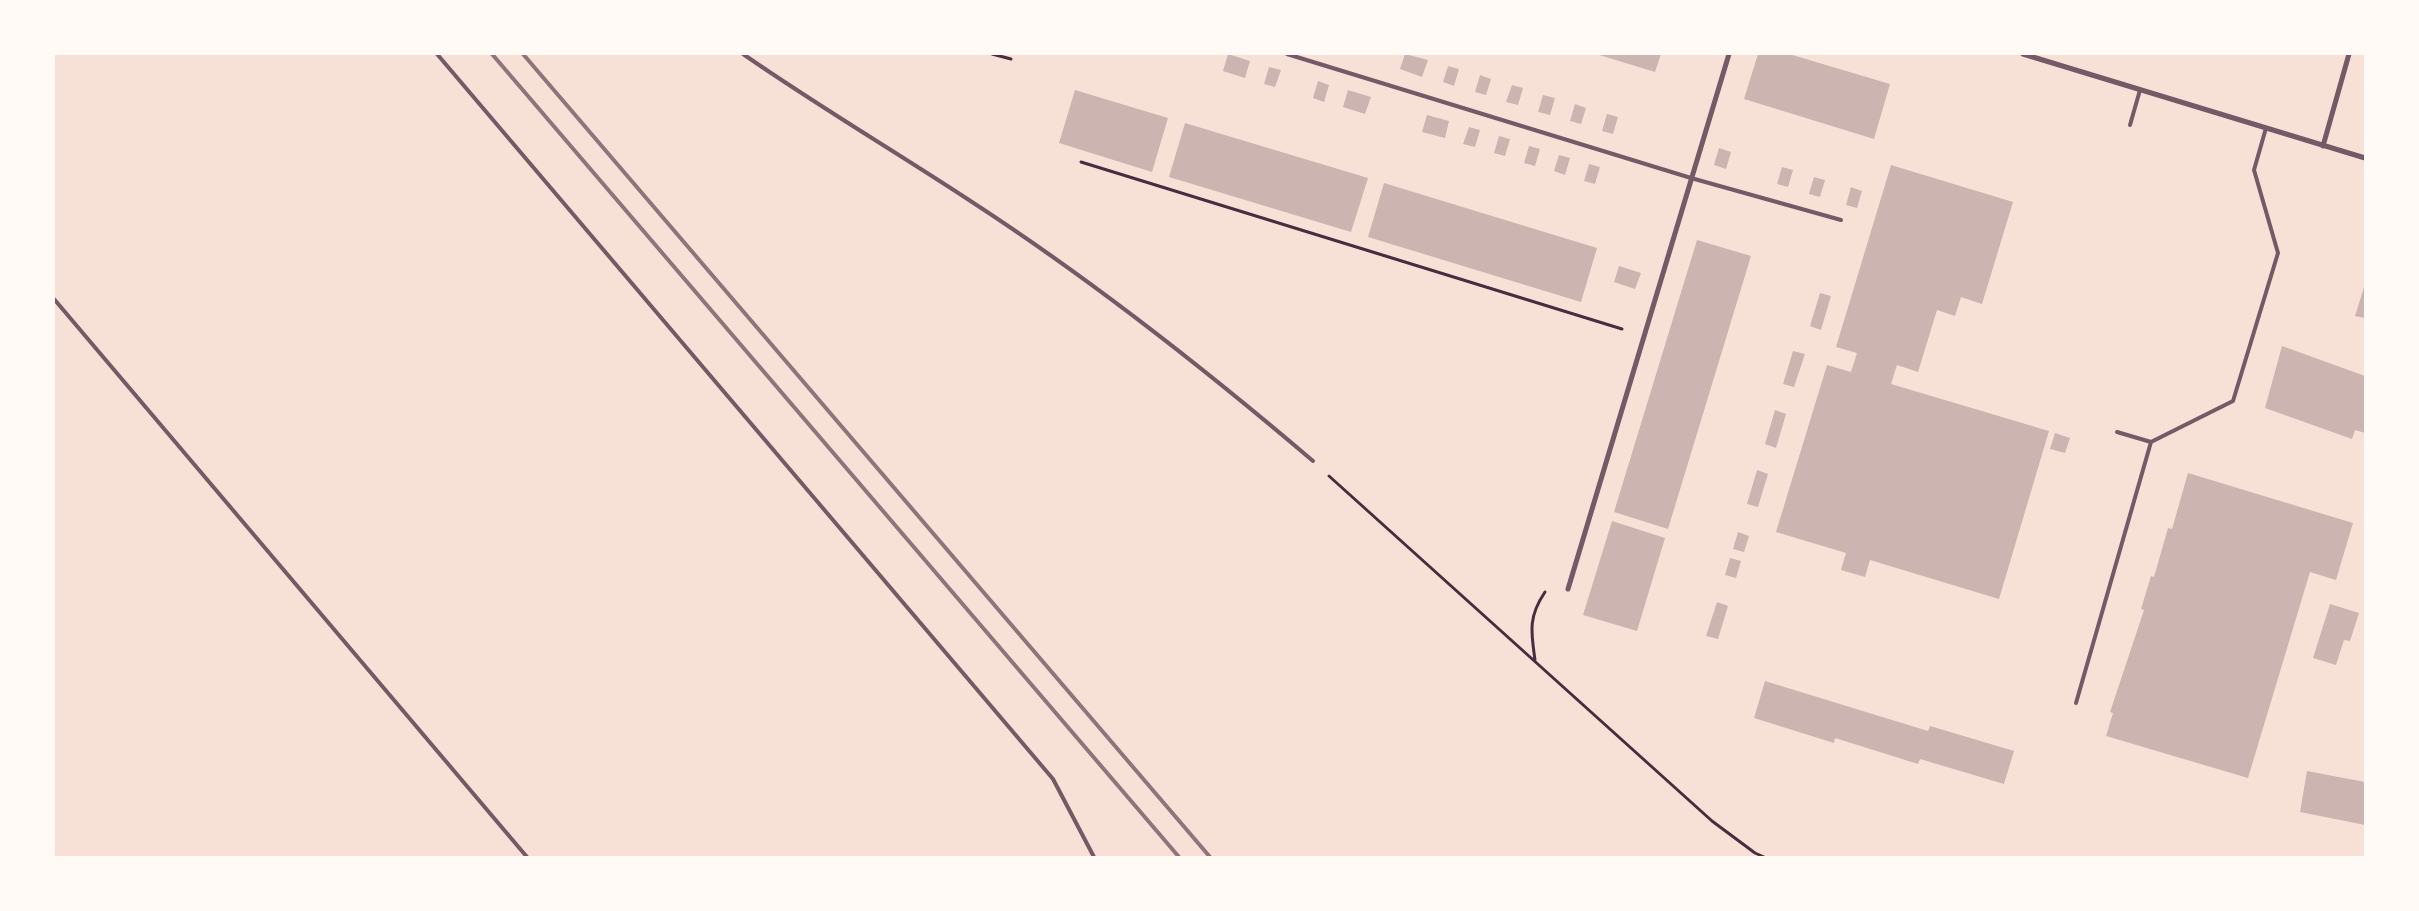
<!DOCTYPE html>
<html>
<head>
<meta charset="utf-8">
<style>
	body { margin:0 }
	#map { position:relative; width:2419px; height:911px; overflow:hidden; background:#f7e1d7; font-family:Arial,sans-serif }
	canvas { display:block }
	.frame { position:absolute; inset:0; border:55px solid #fffaf5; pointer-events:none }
</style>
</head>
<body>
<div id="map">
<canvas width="2419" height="911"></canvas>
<div class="frame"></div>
</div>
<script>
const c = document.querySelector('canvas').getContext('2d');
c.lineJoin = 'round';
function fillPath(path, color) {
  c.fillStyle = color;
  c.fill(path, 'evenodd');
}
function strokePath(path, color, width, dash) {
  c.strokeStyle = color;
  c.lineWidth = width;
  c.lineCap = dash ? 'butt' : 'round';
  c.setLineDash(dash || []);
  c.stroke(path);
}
fillPath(new Path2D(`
	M1228,54L1250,61L1245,78L1223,71Z
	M1405,54L1428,60L1422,77L1400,69Z
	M1596,54H1661L1655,72Z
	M1758,54H1789L1890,84L1874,139L1744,99Z
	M1448,66L1459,69L1454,86L1443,82Z
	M1269,67L1281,70L1275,87L1264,84Z
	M1480,75L1491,79L1486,95L1475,92Z
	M1318,81L1329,85L1324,102L1313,98Z
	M1512,85L1523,88L1518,105L1506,102Z
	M1075,90L1168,118L1152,172L1059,143Z
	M1348,90L1371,97L1365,114L1343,107Z
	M1543,95L1555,98L1550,115L1538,112Z
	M1575,104L1586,108L1581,124L1570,121Z
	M1607,114L1618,117L1613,134L1602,131Z
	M1427,115L1449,121L1445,138L1422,132Z
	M1185,123L1368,178L1351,232L1169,177Z
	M1469,127L1480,130L1475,147L1463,144Z
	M1499,136L1510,139L1505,156L1494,153Z
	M1529,146L1540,149L1535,166L1524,163Z
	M1719,148L1731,152L1726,169L1714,165Z
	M1559,155L1570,158L1565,175L1554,171Z
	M1589,164L1600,167L1595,184L1584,181Z
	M1891,165L2013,202L1982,304L1961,297L1955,316L1937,310L1918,372L1897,365L1891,384L2049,431L1999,599L1870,560L1865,577L1841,570L1846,553L1776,532L1827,365L1851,372L1857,353L1836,347Z
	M1782,167L1793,170L1788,187L1777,184Z
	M1814,177L1825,180L1820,197L1809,194Z
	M1384,183L1597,248L1581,302L1368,237Z
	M1851,187L1862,191L1857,208L1846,205Z
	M1697,240L1751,256L1668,529L1614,512Z
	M1619,266L1641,273L1635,289L1614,282Z
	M2365,284V318L2355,316Z
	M1820,293L1831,296L1821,330L1810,326Z
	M2282,346L2365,376V433L2355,430L2352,439L2265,408Z
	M1793,351L1805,354L1794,387L1783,384Z
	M1775,410L1786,414L1776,448L1765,444Z
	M2055,433L2070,438L2065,453L2050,449Z
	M1757,470L1768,474L1758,507L1747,504Z
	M2188,473L2353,523L2336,580L2310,572L2248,778L2106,736L2113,713L2110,712L2144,610L2141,609L2151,576L2154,577L2168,528L2172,529Z
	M1612,521L1665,538L1637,631L1583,615Z
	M1738,532L1749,536L1744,552L1733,549Z
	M1730,558L1741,561L1736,578L1725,575Z
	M1717,602L1728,606L1718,639L1706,636Z
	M2330,604L2359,613L2350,641L2344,640L2336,665L2313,658Z
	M1765,681L1928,731L1930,726L2014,751L2004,784L1920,759L1918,764L1835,738L1834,743L1754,718Z
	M2307,771L2365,782V825L2300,812Z`), '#ccb4b1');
strokePath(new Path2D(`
	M992,54L1011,59
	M1081,162L1622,329
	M1329,476L1712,821L1755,853L1764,857
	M1535,660C1531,632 1528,617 1545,592`), '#4a2c40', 3);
strokePath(new Path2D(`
	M437,54L1053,779L1094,857
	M743,54C818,106 896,152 972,202C1092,280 1205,369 1313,461
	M1287,54L1691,178L1841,220
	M2130,125L2140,90
	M54,299L527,857
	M2117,432L2151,442
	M2076,703L2151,442L2233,401L2278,253L2254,170L2266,128`), '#755966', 4);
strokePath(new Path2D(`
	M2023,54L2365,158
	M2323,146L2349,54
	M1568,589L1729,54`), '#755966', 5);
strokePath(new Path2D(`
	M492,54L1179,857
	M523,54L1210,857`), '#8f747c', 4);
</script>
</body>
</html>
